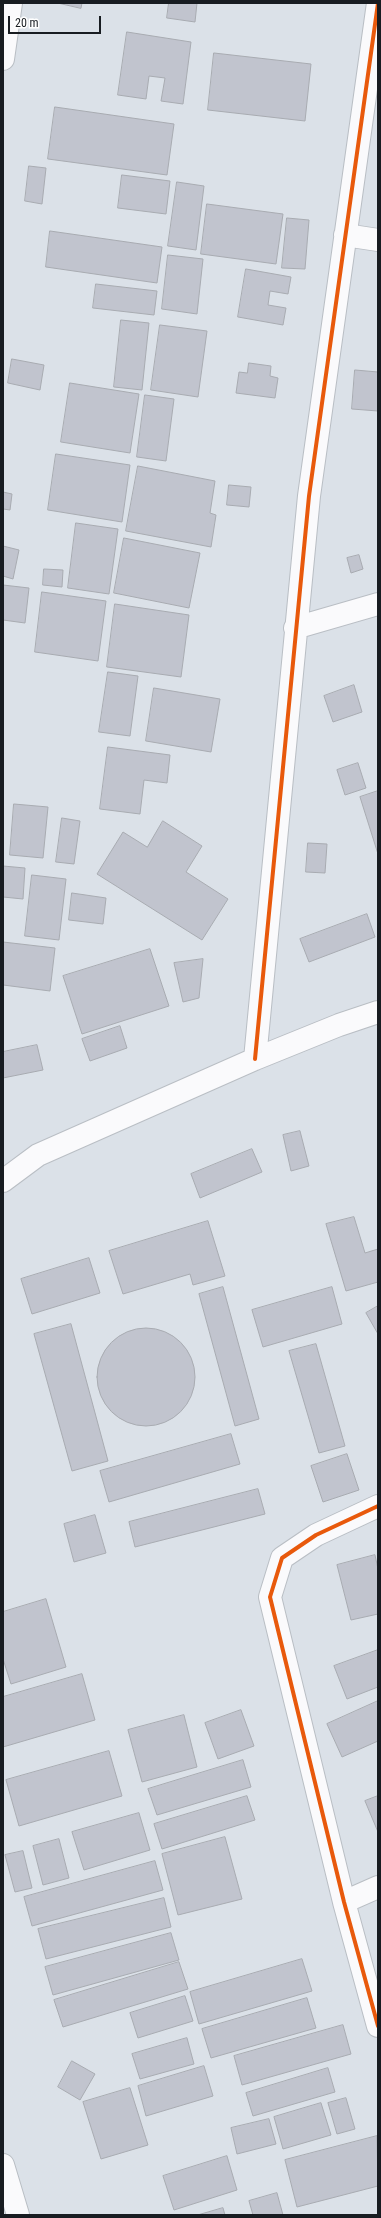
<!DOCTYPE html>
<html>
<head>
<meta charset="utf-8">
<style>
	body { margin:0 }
	#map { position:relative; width:381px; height:2218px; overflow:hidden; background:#dbe1e8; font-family:"Roboto Condensed",sans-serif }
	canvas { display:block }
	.frame { position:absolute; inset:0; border:4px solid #181c21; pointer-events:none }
	.scale { position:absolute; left:8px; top:16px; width:93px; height:18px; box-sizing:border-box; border:2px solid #181c21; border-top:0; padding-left:5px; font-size:12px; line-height:14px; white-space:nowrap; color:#181c21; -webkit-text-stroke:3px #fff; paint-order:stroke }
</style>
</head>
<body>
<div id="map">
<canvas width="381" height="2218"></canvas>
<div class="frame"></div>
<div class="scale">20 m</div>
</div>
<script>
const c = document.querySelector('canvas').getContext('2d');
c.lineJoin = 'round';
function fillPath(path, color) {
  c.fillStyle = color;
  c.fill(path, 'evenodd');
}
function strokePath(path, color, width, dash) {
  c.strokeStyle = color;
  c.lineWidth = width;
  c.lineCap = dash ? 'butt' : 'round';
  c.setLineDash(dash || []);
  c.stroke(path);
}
const building = new Path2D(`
	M58,3H82L81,8Z
	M169,3H197L195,22L167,18Z
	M127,32L191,42L183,104L161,101L165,78L149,76L146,99L118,95Z
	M214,53L311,64L305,121L208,110Z
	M55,107L174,124L167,175L48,159Z
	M29,166L46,168L42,204L25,201Z
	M122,175L170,181L166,214L118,208Z
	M177,182L204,186L196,250L168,246Z
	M207,204L283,214L276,264L201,254Z
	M287,218L309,220L305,269L282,268Z
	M50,231L162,247L157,283L46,267Z
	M168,255L203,259L197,314L162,309Z
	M246,269L291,277L288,294L270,291L268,305L286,308L283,325L238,317Z
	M96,284L157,291L154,315L93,308Z
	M121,320L149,323L142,390L114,387Z
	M160,325L207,331L198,397L151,390Z
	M12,359L44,365L40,390L8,383Z
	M249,363L271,366L270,376L278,378L275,398L236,393L239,372L247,373Z
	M355,370L378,372V411L352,409Z
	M70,383L139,394L130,453L61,442Z
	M145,395L174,399L166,461L137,457Z
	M56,454L130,465L122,522L48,510Z
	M138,466L215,481L210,513L216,515L211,547L126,531Z
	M229,485L251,487L249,507L227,505Z
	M3,492L12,494L10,510L3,509Z
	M76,523L118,529L109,594L68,588Z
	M124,538L200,553L189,608L114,593Z
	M3,546L19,550L13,579L3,576Z
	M359,555L363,569L351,573L347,558Z
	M44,569L63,570L62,587L43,585Z
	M3,585L29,588L25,623L3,620Z
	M42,592L106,601L98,661L35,652Z
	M115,604L189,615L181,677L107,667Z
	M108,672L138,676L130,736L99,732Z
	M354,685L362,712L333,722L324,696Z
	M154,688L220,699L211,752L146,741Z
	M108,747L170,755L167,783L144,780L140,814L100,809Z
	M358,763L366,788L345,795L337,770Z
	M378,791V854L360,797Z
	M14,804L48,807L43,858L10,855Z
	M62,818L80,821L74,864L56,862Z
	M163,821L202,846L186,872L228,899L202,940L97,874L123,832L147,847Z
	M308,843L327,844L325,873L306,872Z
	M3,866L25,868L23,899L3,897Z
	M32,875L66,879L59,940L25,936Z
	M72,893L106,898L103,924L69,920Z
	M367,914L375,937L309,962L300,939Z
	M3,942L55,948L50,991L3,985Z
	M150,949L169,1006L82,1034L63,976Z
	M203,959L199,998L183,1002L174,963Z
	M120,1026L127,1048L90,1061L82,1039Z
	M37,1045L43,1070L3,1078V1052Z
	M300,1131L309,1166L291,1171L283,1135Z
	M252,1149L262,1172L200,1198L191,1174Z
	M354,1217L365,1253L378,1249V1282L346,1291L326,1224Z
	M208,1221L225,1276L193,1285L190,1274L123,1294L109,1251Z
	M89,1258L100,1293L32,1314L21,1279Z
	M223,1287L259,1419L235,1426L199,1294Z
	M332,1287L342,1324L263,1347L252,1310Z
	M378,1306V1334L366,1313Z
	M71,1324L108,1461L72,1471L34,1334Z
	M97 1377a49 49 0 1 1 98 0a49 49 0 1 1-98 0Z
	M316,1344L345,1446L319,1453L289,1351Z
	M231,1434L240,1464L109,1502L100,1471Z
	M347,1454L359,1490L323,1502L311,1466Z
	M258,1489L265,1514L135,1547L129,1522Z
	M95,1515L106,1553L74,1562L64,1524Z
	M375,1555L378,1569V1614L351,1620L337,1565Z
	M46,1599L66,1667L11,1684L3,1659V1612Z
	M378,1650V1687L347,1699L334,1666Z
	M82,1674L95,1720L3,1747V1697Z
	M378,1701V1741L342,1757L327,1724Z
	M241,1710L254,1746L218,1759L205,1723Z
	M184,1715L197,1767L142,1782L128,1730Z
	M109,1751L122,1796L19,1826L6,1780Z
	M243,1760L251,1787L157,1815L148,1789Z
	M247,1796L255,1820L162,1849L154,1824Z
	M378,1796V1832L365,1801Z
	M139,1813L150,1850L84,1870L72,1832Z
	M225,1837L242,1899L178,1915L162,1854Z
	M59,1839L69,1878L43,1885L33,1846Z
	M23,1851L32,1888L15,1892L5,1855Z
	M155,1861L163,1890L32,1926L24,1897Z
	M164,1898L171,1927L46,1959L38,1929Z
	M171,1933L179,1960L53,1995L45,1967Z
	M302,1959L312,1991L199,2024L190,1992Z
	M179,1962L188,1989L63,2027L54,2000Z
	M185,1996L193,2021L138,2038L130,2013Z
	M307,1998L316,2028L211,2058L202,2029Z
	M343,2025L351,2054L242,2085L234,2056Z
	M187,2038L194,2064L140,2079L132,2054Z
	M72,2061L95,2074L80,2100L58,2087Z
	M204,2066L213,2096L146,2116L138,2086Z
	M328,2068L335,2092L253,2116L246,2093Z
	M130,2088L148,2145L101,2159L83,2102Z
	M346,2098L355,2129L337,2134L328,2103Z
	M321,2103L331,2135L283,2149L274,2117Z
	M269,2119L276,2144L237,2154L231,2128Z
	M377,2136L378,2186L297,2207L285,2160Z
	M227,2156L237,2190L174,2210L163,2176Z
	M277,2193L283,2215H253L249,2201Z
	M223,2208L225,2215H198Z`);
fillPath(building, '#c1c4ce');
strokePath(building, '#a8abb1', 1);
const minor = new Path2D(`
	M3,59L11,3
	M345,235L378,240
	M295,628L378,604
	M255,1059L309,496L378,3
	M3,1181L38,1155L255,1059L339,1025L378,1012
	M378,1506L316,1535L282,1558L270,1597L344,1902L378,2026
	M344,1902L378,1887
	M3,2165L18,2215`);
strokePath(minor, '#b9bec4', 24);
strokePath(minor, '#fafafc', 22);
strokePath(new Path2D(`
	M255,1059L309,496L378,3
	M378,1506L316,1535L282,1558L270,1597L344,1902L378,2026`), '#e8590c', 4);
</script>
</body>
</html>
